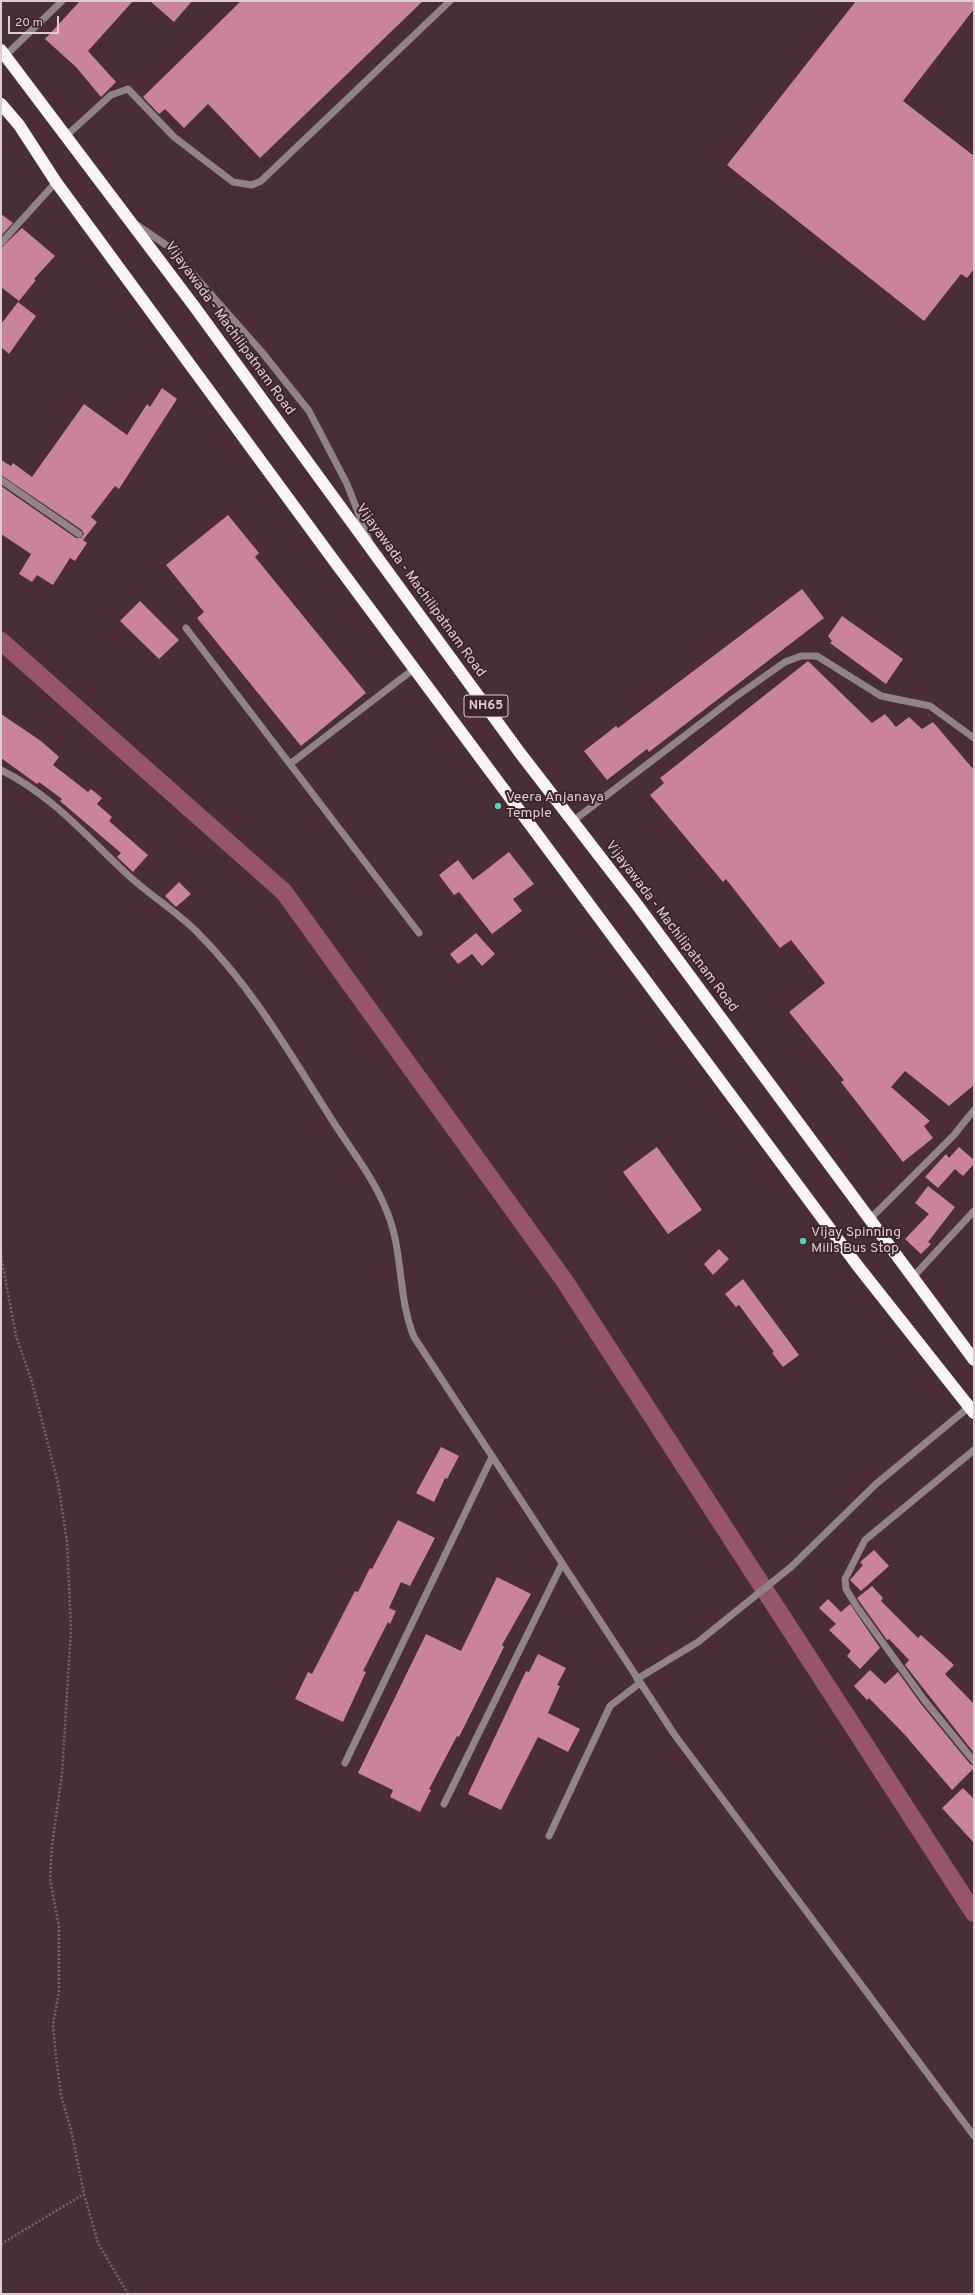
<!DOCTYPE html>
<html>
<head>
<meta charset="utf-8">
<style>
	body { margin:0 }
	#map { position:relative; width:975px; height:2295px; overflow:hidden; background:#492e35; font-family:Overpass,sans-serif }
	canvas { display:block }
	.frame { position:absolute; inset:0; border:2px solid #deccd0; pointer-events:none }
	.scale { position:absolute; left:8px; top:16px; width:51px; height:18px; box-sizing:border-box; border:2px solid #deccd0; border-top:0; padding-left:5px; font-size:12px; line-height:14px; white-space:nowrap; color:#deccd0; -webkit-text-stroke:3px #3e242b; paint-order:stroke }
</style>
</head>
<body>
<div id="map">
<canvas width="975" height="2295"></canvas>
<div class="frame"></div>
<div class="scale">20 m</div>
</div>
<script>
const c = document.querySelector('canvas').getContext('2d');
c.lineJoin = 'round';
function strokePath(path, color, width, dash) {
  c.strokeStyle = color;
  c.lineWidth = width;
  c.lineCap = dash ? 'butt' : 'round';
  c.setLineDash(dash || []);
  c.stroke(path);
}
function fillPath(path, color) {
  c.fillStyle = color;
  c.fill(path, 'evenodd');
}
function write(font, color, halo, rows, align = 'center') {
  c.font = font + ' Overpass,sans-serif';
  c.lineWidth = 4;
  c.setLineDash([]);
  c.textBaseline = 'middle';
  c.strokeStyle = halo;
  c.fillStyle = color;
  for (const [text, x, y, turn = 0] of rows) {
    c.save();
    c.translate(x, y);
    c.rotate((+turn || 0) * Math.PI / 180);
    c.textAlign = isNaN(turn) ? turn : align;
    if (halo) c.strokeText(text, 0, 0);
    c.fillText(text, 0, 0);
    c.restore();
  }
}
strokePath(new Path2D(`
	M1,641L284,892L564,1280L974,1913`), '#975667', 18);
fillPath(new Path2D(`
	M80,1H133L88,51L116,82L101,97L76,67L45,39Z
	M150,1H192L174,22Z
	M241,1H423L260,158L208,104L184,128L165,109L159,114L143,97Z
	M856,1H974V9L903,101L974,156V269L967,278L961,274L924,321L727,165Z
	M1,214L13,223L1,236Z
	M22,228L55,256L34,279L36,280L19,301L1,287V248Z
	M18,302L36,316L9,354L1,347V324Z
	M162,388L177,399L119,489L115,486L91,517L97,522L83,540L87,543L75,561L70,558L53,585L37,575L32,582L19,574L31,554L1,534V486L76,538H81L84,534L82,530L1,475V460L11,466L13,463L32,477L84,404L127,435L147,404L150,407Z
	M228,515L259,553L255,557L366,693L301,746L197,618L204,612L166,565Z
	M802,589L824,618L649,752L647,749L607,780L584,751L616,726L618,728Z
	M140,601L179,640L159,659L120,621Z
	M842,616L903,659L886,684L830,643L832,641L828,636Z
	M808,661L872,723L885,714L896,727L909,717L922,729L933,722L974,770V1085L949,1106L905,1071L891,1087L930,1121L924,1126L933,1138L903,1162L841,1082L844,1080L789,1012L825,983L791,940L780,948L726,879L723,882L650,795L664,783L660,778Z
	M1,714L41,741L59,757L53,765L88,792L91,789L102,798L97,804L112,817L109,821L148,855L133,872L117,857L121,853L60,801L62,799L39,782L37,784L1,758Z
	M509,852L534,884L513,899L522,911L492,934L459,892L454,895L439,875L458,860L473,880Z
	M179,882L191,894L176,907L165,896Z
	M476,933L495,954L482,966L472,954L458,964L450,954Z
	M657,1147L702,1210L668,1234L623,1172Z
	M959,1147L974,1160V1164L963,1176L955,1169L938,1188L925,1177L946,1154L949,1158Z
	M928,1186L955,1207L928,1242L931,1244L921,1254L905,1239L929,1214L915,1203Z
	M719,1249L729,1259L713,1275L704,1264Z
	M743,1279L799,1355L783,1367L772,1353L774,1352L739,1305L736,1307L725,1294Z
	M441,1447L459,1456L447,1479L445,1478L434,1502L416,1493Z
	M398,1520L435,1538L410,1586L401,1582L389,1608L396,1611L390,1624L388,1622L363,1671L366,1672L343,1722L295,1699L308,1672L312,1674L355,1591L358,1592L370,1568L372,1569Z
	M874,1550L889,1566L861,1591L850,1580L863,1565L860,1562Z
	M497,1577L531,1594L502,1645L504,1647L459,1737L457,1736L429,1789L431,1790L420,1812L390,1797L393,1790L358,1773L426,1634L461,1651Z
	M872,1586L883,1598L881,1601L918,1638L921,1635L954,1665L945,1674L974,1704V1753L905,1665L909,1660L889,1639L887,1640L857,1598Z
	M828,1599L841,1612L850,1604L880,1648L860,1669L847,1656L851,1651L829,1630L836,1624L819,1608Z
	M538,1654L566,1668L557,1685L560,1686L548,1713L580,1729L568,1752L538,1737L501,1810L468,1794L526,1671L529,1672Z
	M870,1670L885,1684L898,1672L921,1704L970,1764L974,1766V1768L952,1790L905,1735L869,1698L867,1700L854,1686Z
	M963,1788L974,1799V1843L942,1808Z`), '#c98495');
strokePath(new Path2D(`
	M1,1256L16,1336L32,1382L58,1483L67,1541L71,1629L62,1774L52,1846L50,1879L59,1927V1991L53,2025L56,2057L61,2095L71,2130L84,2194L98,2243L128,2294
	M1,2244L84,2194`), '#7a6268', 2.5, [2, 2]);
strokePath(new Path2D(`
	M6,55L62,1
	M66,136L111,95L128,89L174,137L233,182L252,185L261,181L450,1
	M137,225L169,247L261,351L309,411L347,484L368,538
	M1,243L56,182
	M1,480L79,534
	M186,628L419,933
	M290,764L415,668
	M1,770C52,795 88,838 129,876C151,896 176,911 197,932C254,989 291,1056 334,1123C352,1151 372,1176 385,1207C404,1248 397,1296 414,1337L674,1734L974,2136
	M573,821L734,698L785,662L801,656H817L881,696L930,706L974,738
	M870,1219L954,1135L974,1110
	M913,1277L974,1211
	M974,1450L865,1540L845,1579L846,1589L857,1607L925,1701L974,1761
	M637,1679L698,1642L791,1567L876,1484L969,1407
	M345,1763L492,1457
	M444,1804L562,1564
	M549,1836L610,1706L640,1683`), '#918386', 7);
strokePath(new Path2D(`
	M1,50L194,306L520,753L635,902L974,1360
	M1,104L19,125L56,182L332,558L857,1265L974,1413`), '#fbf4f5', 12);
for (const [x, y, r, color] of [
	[498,806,4,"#59cebe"],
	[803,1241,4,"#59cebe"]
]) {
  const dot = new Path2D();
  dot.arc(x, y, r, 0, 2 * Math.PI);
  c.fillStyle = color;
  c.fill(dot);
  strokePath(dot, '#3e242b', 1.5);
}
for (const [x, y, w] of [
	[486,706,44]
]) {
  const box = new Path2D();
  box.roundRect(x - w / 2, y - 11, w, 22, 3);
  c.fillStyle = '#3e242b';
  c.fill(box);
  strokePath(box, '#deccd0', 1);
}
write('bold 13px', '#deccd0', null, [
	["NH65",486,706]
]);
write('14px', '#deccd0', '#3e242b', [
	["Vijayawada - Machilipatnam Road",229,329,54],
	["Vijayawada - Machilipatnam Road",420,591,54],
	["Vijayawada - Machilipatnam Road",671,927,53]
]);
write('14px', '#deccd0', '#3e242b', [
	["Veera Anjanaya",506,798],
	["Temple",506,814],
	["Vijay Spinning",811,1233],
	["Mills Bus Stop",811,1249]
], 'left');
</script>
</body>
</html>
